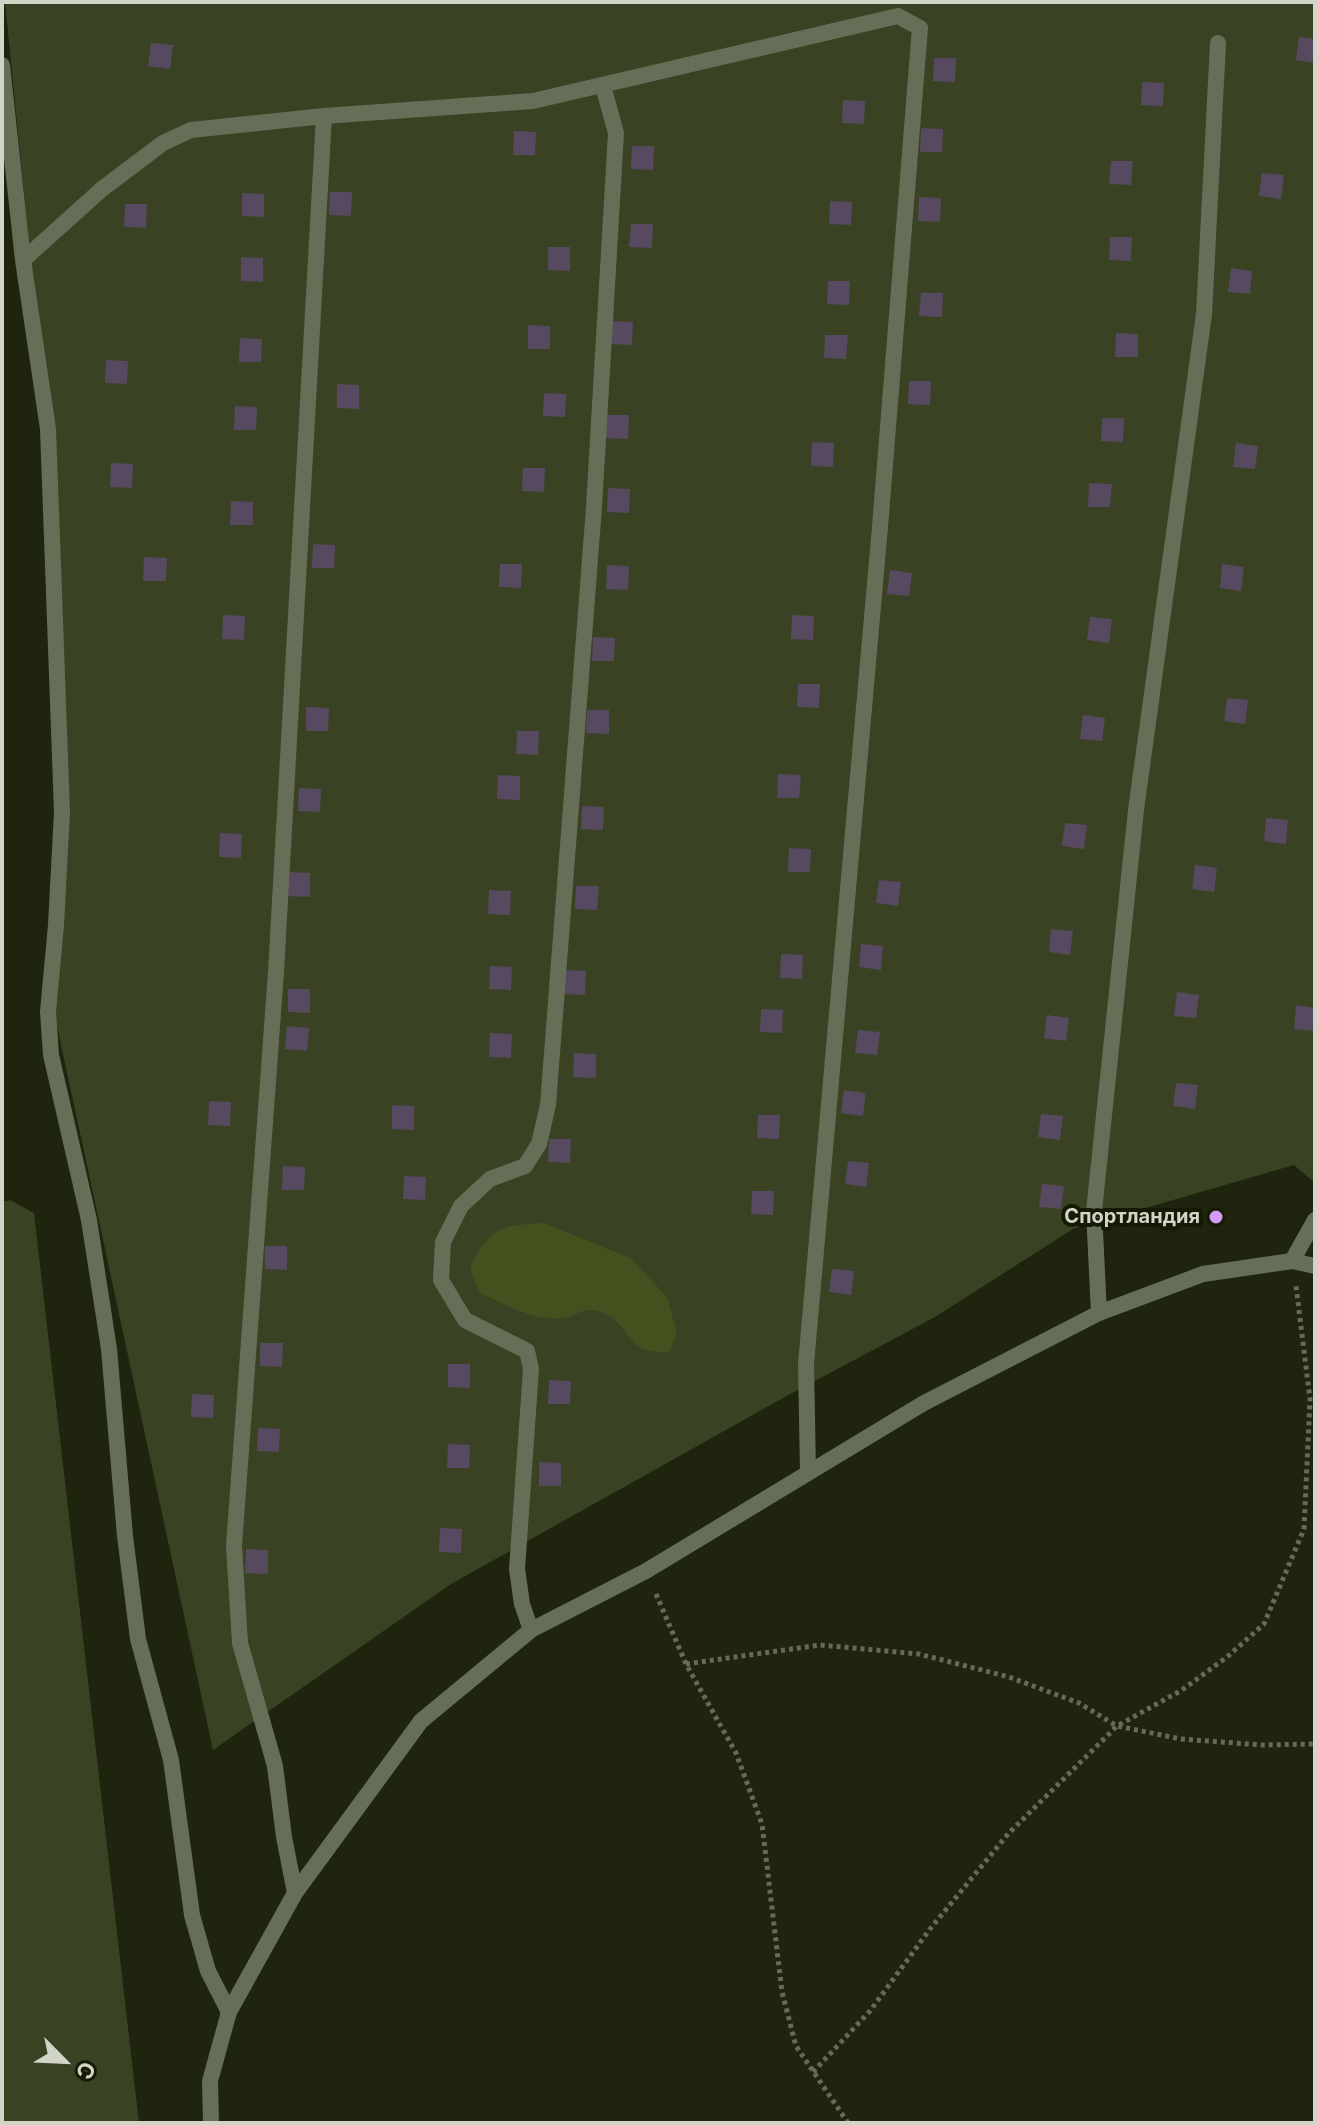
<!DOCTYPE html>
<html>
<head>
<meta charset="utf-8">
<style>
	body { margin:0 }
	#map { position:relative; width:1317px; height:2125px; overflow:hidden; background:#1e240d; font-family:Inter,sans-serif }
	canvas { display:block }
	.frame { position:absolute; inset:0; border:4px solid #d1d5c7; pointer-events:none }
	.north { position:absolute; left:24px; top:2021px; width:80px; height:80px; -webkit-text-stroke:6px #151a05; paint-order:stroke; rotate:114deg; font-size:22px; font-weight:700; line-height:32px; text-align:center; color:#d1d5c7 }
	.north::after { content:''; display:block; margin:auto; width:28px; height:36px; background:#d1d5c7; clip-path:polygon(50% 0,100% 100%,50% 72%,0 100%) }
</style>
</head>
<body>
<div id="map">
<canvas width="1317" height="2125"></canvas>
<div class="frame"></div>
<div class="north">С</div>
</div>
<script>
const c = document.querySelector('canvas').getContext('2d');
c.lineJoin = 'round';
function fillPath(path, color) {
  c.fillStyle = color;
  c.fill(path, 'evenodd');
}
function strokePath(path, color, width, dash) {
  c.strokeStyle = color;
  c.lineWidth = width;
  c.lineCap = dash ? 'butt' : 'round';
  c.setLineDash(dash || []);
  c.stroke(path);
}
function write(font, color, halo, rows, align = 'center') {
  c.font = font + ' Inter,sans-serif';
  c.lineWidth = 8;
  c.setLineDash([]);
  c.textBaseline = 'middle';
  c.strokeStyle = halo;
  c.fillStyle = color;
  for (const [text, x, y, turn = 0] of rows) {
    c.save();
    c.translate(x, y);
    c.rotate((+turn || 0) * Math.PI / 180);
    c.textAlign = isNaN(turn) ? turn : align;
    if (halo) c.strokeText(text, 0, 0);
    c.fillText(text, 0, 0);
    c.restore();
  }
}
fillPath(new Path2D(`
	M5,2H1315V1183L1294,1165L1073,1229L935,1317L783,1398L451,1584L213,1750L52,1003L68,810L31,264Z
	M10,1200L34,1213L139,2123H2V1202Z`), '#394222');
fillPath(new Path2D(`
	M544,1223L630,1258L667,1297L677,1333L670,1351C622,1358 634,1322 598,1311C582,1306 576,1317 563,1318C533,1321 506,1305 480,1293L470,1268C488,1227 504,1225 544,1223Z`), '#44511e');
fillPath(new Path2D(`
	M1299,37L1315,39V63L1296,60Z
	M151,43L173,45L170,69L148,66Z
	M934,58H956L955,82L933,81Z
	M1142,82L1164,83L1163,106L1141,105Z
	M843,100L865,101L864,124L842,123Z
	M921,128L943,129L942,152H920Z
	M514,131L536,132L535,155H513Z
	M632,146H654L653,170L631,169Z
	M1111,161H1133L1131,185L1109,184Z
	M1262,173L1284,175L1281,199L1259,196Z
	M330,192H352L351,216L329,215Z
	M242,193L264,194V217L242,216Z
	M919,197L941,198L940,222L918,221Z
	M830,201L852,202L851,225L829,224Z
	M125,204H147L146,228L124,227Z
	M631,224H653L652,248L629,247Z
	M1110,237H1132L1131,261L1109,260Z
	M548,247H570V271L548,270Z
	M241,257L263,258V282L241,281Z
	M1231,268L1252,271L1250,294L1228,292Z
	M828,281H850L849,305L827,304Z
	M921,293H943L942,317L919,316Z
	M611,321L633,322L632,345L610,344Z
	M528,325L550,326V349H528Z
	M1116,333L1138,334V357H1115Z
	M825,335H848L846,359L824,358Z
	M240,338L262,339L261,362H239Z
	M106,360L128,361L127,384L105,383Z
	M909,381H931L930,405L908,404Z
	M337,384L359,385V409L337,408Z
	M544,393L566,394L565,417L543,416Z
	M235,406L257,407L256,430H234Z
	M607,415H629L628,439L605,438Z
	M1102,418H1124L1123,442L1101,441Z
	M812,442L834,443L833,467L811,466Z
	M1236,443L1258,446L1255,469L1233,467Z
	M111,463L133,464L132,488L110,487Z
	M523,468H545L544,492L522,491Z
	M1089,483L1112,484L1110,507H1088Z
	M608,488L630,489L629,513L607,512Z
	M231,501L253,502V525H230Z
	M313,544L335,545L334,568H312Z
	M144,557L167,558L166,581H143Z
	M500,564H522L521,588L499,587Z
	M1222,564L1244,567L1241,591L1220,588Z
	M607,565L629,566L628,590L606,589Z
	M890,570L912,573L909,596L887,594Z
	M223,615L245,616L244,640L222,639Z
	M792,615L814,616L813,640L791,639Z
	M1090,617L1112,619L1109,643L1087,640Z
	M593,637L615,638L614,661H592Z
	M798,684H820L819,708L797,707Z
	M1227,698L1248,700L1245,724L1224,721Z
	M306,707L329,708L328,731H306Z
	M587,710H609V734L586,733Z
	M1083,715L1105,718L1102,741L1080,739Z
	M517,731H539L538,755L516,754Z
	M778,774L801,775L799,798H777Z
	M498,775L520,776V800L497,799Z
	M299,788L321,789L320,812L298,811Z
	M582,806L604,807L603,830L581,829Z
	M1266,818L1288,820L1286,844L1264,841Z
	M1065,823L1087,825L1084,849L1062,846Z
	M220,833L242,834L241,858L219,857Z
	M789,848L811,849L810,872H788Z
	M1195,865L1217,868L1214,892L1192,889Z
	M288,872L310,873V897L288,896Z
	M879,880L901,882L898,906L876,903Z
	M576,886H599L597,910L575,909Z
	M489,890L511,891L510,915L488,914Z
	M1051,929L1073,931L1070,955L1049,952Z
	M861,944L883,946L881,970L859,967Z
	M781,954L803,955L802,979L780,978Z
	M490,966L512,967L511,990L489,989Z
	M564,970L586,971L585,995L563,994Z
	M288,989H310V1013L288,1012Z
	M1177,992L1199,995L1196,1018L1174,1016Z
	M1296,1005L1315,1008V1031L1294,1029Z
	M761,1009L783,1010L782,1033L760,1032Z
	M1047,1015L1069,1018L1066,1041L1044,1038Z
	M287,1026L309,1028L307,1051L285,1049Z
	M858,1030L880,1032L877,1055L855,1053Z
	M490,1033L512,1034L511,1058L489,1057Z
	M574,1053L596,1054V1078L573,1077Z
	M1176,1083L1198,1085L1195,1109L1173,1106Z
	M844,1090L866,1093L863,1116L841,1113Z
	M209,1101L231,1102L230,1126L208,1125Z
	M392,1105L414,1106V1130L392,1129Z
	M1041,1114L1063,1116L1060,1140L1038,1137Z
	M758,1115H780L779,1139L757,1138Z
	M549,1139H571L570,1163L548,1162Z
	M848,1161L869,1163L866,1187L845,1184Z
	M283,1166L305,1167L304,1190H282Z
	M404,1176L426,1177L425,1200L403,1199Z
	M1042,1184L1064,1186L1061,1209L1039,1207Z
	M752,1191H774L773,1215L751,1214Z
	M265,1246H287V1270L265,1269Z
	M832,1269L854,1271L851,1295L829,1292Z
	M260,1343H283L282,1367L260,1366Z
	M448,1364H470V1388L448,1387Z
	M549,1380L571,1381L570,1404H548Z
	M192,1394L214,1395L213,1418L191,1417Z
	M258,1428L280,1429L279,1452L257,1451Z
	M448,1444L470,1445L469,1468H447Z
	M539,1462L561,1463V1486H539Z
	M440,1528L462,1529L461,1553L439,1552Z
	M246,1549L268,1550V1574L245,1573Z`), '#574a60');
strokePath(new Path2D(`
	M656,1594L686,1664L736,1753L762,1824L782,1992L796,2046L848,2123
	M686,1664L820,1645L919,1654L1009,1677L1079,1703L1117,1726L1181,1739L1262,1745L1315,1744
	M813,2072L870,2011L930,1929L1008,1834L1117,1726L1182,1690L1227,1657L1264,1624L1304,1529L1310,1399L1296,1286`), '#666b58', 5, [4, 4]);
strokePath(new Path2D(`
	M2,65L23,260L48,429L62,812L56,925L48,1012L51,1055L89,1220L109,1349L125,1536L138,1639L171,1760L192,1915L208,1971L229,2012
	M23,260L102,189L163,143L191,130L324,116L533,101L898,16L920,28L880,527L806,1364L808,1473
	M1292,1261L1315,1220
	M1099,1313L1094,1211L1136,810L1204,314L1218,43
	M531,1630L522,1604L517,1569L531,1369L527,1351L465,1320L441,1280L443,1242L461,1206L490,1179L525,1166L539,1144L548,1105L594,507L616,133L603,86
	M295,1893L284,1837L275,1766L240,1643L234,1546L276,972L324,116`), '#676e58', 16);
strokePath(new Path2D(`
	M211,2123L210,2081L229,2012L295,1893L421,1721L531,1630L646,1571L924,1403L1099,1313L1203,1274L1292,1261L1315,1266`), '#676e58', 16);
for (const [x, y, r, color] of [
	[1216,1217,8,"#d69bfa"]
]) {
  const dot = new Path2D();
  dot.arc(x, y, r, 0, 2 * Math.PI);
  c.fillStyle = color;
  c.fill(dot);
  strokePath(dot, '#151a05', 3);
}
write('bold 20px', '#d1d5c7', '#151a05', [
	["Спортландия",1200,1217]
], 'right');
</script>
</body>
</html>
